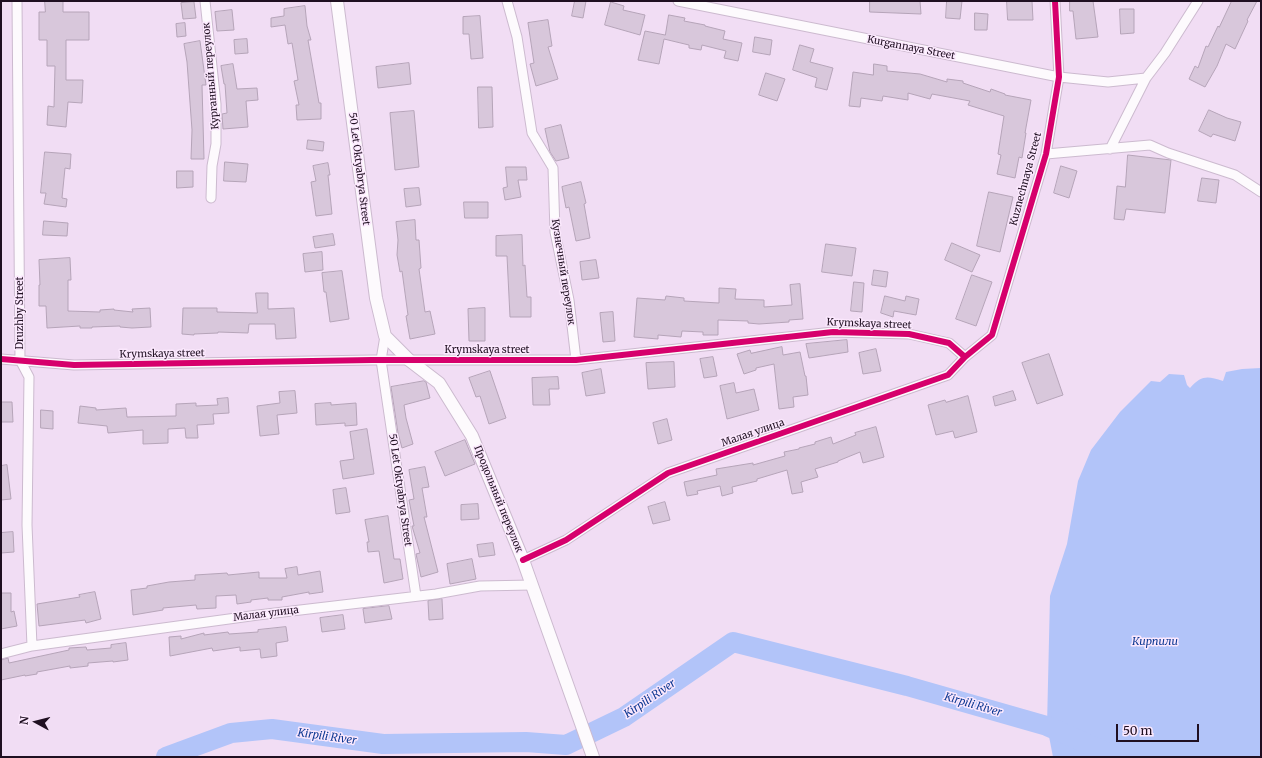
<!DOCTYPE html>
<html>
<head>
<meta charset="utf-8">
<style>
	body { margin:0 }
	#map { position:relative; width:1262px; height:758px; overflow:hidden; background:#f1ddf4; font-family:Merriweather,serif }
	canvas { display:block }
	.frame { position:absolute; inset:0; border:2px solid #1f0f21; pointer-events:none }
	.north { position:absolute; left:16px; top:702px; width:40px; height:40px; -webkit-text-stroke:3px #fbe8fd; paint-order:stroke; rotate:277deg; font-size:11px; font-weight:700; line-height:16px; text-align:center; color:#1f0f21 }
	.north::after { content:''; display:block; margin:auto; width:14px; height:18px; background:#1f0f21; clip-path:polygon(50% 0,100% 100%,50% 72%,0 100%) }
	.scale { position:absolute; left:1116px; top:724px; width:83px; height:18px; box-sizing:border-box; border:2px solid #1f0f21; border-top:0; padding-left:5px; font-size:12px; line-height:14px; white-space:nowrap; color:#1f0f21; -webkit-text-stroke:3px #fbe8fd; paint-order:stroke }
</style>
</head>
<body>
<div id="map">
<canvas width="1262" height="758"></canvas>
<div class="frame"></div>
<div class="north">N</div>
<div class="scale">50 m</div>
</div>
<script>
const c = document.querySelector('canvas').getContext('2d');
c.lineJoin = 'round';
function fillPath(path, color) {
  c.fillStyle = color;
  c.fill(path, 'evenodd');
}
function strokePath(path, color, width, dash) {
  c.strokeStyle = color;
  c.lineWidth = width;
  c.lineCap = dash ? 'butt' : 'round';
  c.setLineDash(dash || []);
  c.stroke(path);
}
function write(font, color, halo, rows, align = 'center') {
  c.font = font + ' Merriweather,serif';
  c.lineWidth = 3;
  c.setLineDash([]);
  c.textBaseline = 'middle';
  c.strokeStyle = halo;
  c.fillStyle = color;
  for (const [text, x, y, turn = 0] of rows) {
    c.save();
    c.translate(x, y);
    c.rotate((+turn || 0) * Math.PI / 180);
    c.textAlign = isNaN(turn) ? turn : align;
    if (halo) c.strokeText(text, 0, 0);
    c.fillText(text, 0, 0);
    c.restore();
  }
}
fillPath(new Path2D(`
	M1261,368V757H1053L1047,726L1050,596L1067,544L1078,481L1091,450L1120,412L1151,381L1160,382L1169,374L1184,375L1187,385L1190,388C1202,375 1207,376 1223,381L1226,372L1242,369Z`), '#b2c4f9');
strokePath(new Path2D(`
	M166,757L231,733L272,729L383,744L526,742L566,745L624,717L733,642L907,686L1047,726L1117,757`), '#b2c4f9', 20);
const building = new Path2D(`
	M45,1H63V12H89V40H66V80H83L82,103L68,102L66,127L47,125L48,106L54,107L55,66H47V40H39V12H45Z
	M575,1H586L583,18L572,16Z
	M870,1H920L921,14L870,12Z
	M947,1H962L960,19L946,18Z
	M1007,1H1032L1033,20H1008Z
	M1070,1H1093L1098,37L1076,39L1073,11H1070Z
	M1232,1H1257L1247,20L1248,21L1235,49L1226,44L1217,66L1205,87L1189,79L1195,66L1198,68L1206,46L1208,47L1218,26L1219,27Z
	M194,2L196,18L183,19L181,3Z
	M611,2L624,6L623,10L645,15L640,35L605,25Z
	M305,6L307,26L311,40H308L319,103H321V119L297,120L296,105H299L294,81L298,80L292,43L288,44L285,25L271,27V18L284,16V9Z
	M1120,9H1134V33L1121,34Z
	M232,10L234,30L217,31L215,12Z
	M975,13L988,14L987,30H975Z
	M669,15L685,18L684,21L705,25V26L725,31L723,39L742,43L738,61L724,58L726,51L702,45L701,50L689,48V45L664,39L659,64L638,60L645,31L665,35Z
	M480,16L483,58L471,59L469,34H463V17Z
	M548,20L552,46L548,47L558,79L536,86L530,64L534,63L528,23Z
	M185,23L186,36L177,37L176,24Z
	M755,37L772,40L770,55L753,52Z
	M247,39L248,53L235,54L234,40Z
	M200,41L206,85H202L204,159H191L192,130L187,62L184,44Z
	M800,45L814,49L810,62L833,68L827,90L815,87L817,78L793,70Z
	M409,63L411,84L378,88L376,67Z
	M233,64L237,89L257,88L258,100L246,101L248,127L223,129L222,114L227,113L225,84H224L221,66Z
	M874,64L887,66V71L920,74L947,82V79L963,81V83L990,92L991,89L1005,94V95L1031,100L1025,133H1026L1022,158L1019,157L1015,178L997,174L1001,155L998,154L1004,116L968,105L970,101L932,94L930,99L908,93V100L883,96L882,101L861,98L860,107L849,106L853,72L873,75Z
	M766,73L785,79L777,101L759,95Z
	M478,87H492L493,127L479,128Z
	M1209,110L1227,118L1241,122L1235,141L1213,134L1211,137L1199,131Z
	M414,111L419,167L395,170L390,113Z
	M561,125L569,158L556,161L550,152L545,129Z
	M308,140L324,142L323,151L307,149Z
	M45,152L71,154L70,169L65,168L62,198L67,199L66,207L44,204L46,193H41Z
	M1128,155L1171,160L1165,213L1126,209L1124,220L1114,219L1117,186L1125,187Z
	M225,162L248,164L246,182L224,181Z
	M328,163L330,175H328L332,214L316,216L311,182L316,181L313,166Z
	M1061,166L1077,171L1069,198L1054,193Z
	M506,167H526L527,180H518L521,197L505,200L503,188L507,187Z
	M177,171H193V187L177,188Z
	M1202,178L1219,180L1216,203L1198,201Z
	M581,182L586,203L584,204L590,238L576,241L569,207L566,208L562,187Z
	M419,188L421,205L406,207L404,189Z
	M989,192L1013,197L1000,252L977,246Z
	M464,202H488V218H465Z
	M415,220L416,240H419L421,268L419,269L425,312L430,311L435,334L410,339L406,316L408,315L402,271L400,272L397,255L398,240L396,222Z
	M44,221L68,223L67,236L43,235Z
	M333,234L335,245L315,248L313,237Z
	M522,235L523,266L525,265L527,297H531V317H510L507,256H496V236Z
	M952,243L980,255L972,272L945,260Z
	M826,244L856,248L852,276L822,272Z
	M322,252L323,270L305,272L303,254Z
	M70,258L71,280H68V311L100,312V310L114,309V310L133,312L132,309L150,308L151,327L132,328L120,327V326L92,327V328H80V326L47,328L46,306H39V285H40L39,260Z
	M596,260L599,278L582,280L580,262Z
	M874,270L888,272L886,287L872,285Z
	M342,271L349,319L330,322L326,292H324L322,273Z
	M972,275L992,282L976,326L956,319Z
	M854,282L864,283L862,312L851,311Z
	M800,284L803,319L789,320V322L759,324L748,323V321L718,320V335H703V332L682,331L681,337L658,335V339L634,337L637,298L665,300L666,296L684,298V301L719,303V288L736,289L735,299L764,300V307L792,305L790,285Z
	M256,293H268V309L294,308L296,338L276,339L275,324H249L248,333L218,332V333L194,334V335L182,334L183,308H217V312L257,313Z
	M885,296L905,301L906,296L919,299L916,315L894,311L893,317L881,313Z
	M485,308V341H469L468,309Z
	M613,312L615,341L603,342L600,313Z
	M847,340L848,352L809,358L806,344Z
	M782,347L783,355L800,352L805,376H806L808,395L793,397L794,407L779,409L774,364L756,368V370L744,374L737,354L750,350L751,353Z
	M876,349L881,371L863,374L859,353Z
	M1049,354L1063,395L1037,404L1022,363Z
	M713,357L717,376L704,378L700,359Z
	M674,362L675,387L648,389L646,363Z
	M601,369L605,393L586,396L582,373Z
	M490,371L506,418L489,424L480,396L476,397L469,378Z
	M558,377L559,389H549L550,405H533L532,378Z
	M424,381L426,382L430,398L404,405L406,418L413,444L402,448L398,433L391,387Z
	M734,383L736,393L754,389L759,410L727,419L720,386Z
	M295,391L297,413L277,415L279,434L260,436L257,406L280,403L279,392Z
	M1013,391L1016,400L995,406L993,397Z
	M968,396L977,432L955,438L953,431L936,435L928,405L945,400L946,402Z
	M228,398L229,413L213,414L214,424L197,425L198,438H186L185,428L168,429V443L143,444V430L108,433L107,426L78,423L80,406L96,408V410L126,408L127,417L176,416V404L196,403V406L218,405L217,399Z
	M1,402H12L13,422H1Z
	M331,403V405L356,403L357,425L345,426V423L316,425L315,404Z
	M41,410L53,411V429L41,428Z
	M667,419L672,440L658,444L653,423Z
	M876,427L884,457L863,463L860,452L838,461V462L815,469L818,477L801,482L803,492L792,494L787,470L757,479V481L732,487L733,493L722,496L720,486L697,491L698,494L687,496L684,482L717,475L716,469L753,463V465L785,456L784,452L799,449V448L815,444V442L831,437L833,444L856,435L855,433Z
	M367,429L374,474L343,479L340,461L354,459L350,432Z
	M465,440L475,464L445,476L435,452Z
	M7,465L11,499L1,500V466Z
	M425,467L429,487L422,488L427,517H424L438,572L421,577L416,554L420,553L412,526H414L409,500L414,499L409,470Z
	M346,488L350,512L336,514L333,490Z
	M665,502L670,520L653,524L648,507Z
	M478,504L479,519L461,520V505Z
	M388,516L394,559H400L403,579L384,583L379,551L368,552L367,542H369L365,520Z
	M13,532L14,552L1,553V533Z
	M493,543L495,555L479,557L477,545Z
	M472,559L476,579L450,584L447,564Z
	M297,567L298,575L320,571L323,592L309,594V592L282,597V600H268V598L251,600V602L237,604L236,595L216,596V608L197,609L196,605L163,608V610L133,615L131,590L147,588V586L169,582L195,580V575L227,573L228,575L259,572V578H287L285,569Z
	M95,592L101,619L86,623L85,620L39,626L37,604L80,597L79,595Z
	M1,593H11V612L14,611L17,626L1,629Z
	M442,599L443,619L429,620L428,601Z
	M389,606L392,619L365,623L363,609Z
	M343,615L345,629L322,632L320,618Z
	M286,627L288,641L276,643L277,656L261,658L260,649L240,651V647L213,651L212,648L170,656L169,637L181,636V639L204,633V635L228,632L229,634L258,632V630Z
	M126,643L128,660L113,662V661L88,663V666L70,668V666L37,672V674L25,676V675L1,680V660L8,658L9,663L69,650V648L86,647L87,650L111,648V645Z`);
fillPath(building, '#d8c7db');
strokePath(building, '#b5a4b8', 1);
const minor = new Path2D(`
	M17,1L20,360L29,377L27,525L32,646
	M205,1L216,104V144L212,166L211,198
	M507,1L517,37L532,133L553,168L555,232L569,300L576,360
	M678,1L1059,77L1108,82L1146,78
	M1110,149L1146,78L1165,53L1198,1
	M1046,154L1150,145L1168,153L1235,175L1261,192
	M385,336L381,360L416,596
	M1,359L74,365L372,360H576L833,332L909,334L949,343L965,357
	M523,560L566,540L668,473L948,375L965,357L992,335L1046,154L1059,77L1055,1
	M1,654L32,646L258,615L436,594L480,586L532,585`);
const tertiary = new Path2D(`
	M337,1L376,298L385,336L409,360L439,383L472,436L523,560L593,757`);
strokePath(minor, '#ccbacf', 11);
strokePath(tertiary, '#ccbacf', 14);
strokePath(minor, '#fdfafd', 9);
strokePath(tertiary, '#fdfafd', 12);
strokePath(new Path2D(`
	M1,359L74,365L372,360H576L833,332L909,334L949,343L965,357
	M523,560L566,540L668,473L948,375L965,357L992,335L1046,154L1059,77L1055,1`), '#d6006c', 6);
write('10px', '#1f0f21', '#fbe8fd', [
	["Kurgannaya Street",911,48,11],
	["Курганный переулок",211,76,-95],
	["50 Let Oktyabrya Street",359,169,83],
	["Kuznechnaya Street",1026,179,-75],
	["Кузнечный переулок",563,272,81],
	["Druzhby Street",20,313,-90],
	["Krymskaya street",869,324,2],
	["Krymskaya street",487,350],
	["Krymskaya street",162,354,-1],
	["Малая улица",753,433,-19],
	["50 Let Oktyabrya Street",400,490,82],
	["Продольный переулок",498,499,68],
	["Малая улица",266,614,-7]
]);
write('italic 11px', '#0c3892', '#fbe8fd', [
	["Кирпили",1155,642],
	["Kirpili River",650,699,-34],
	["Kirpili River",973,705,16],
	["Kirpili River",327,737,8]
]);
</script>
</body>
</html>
